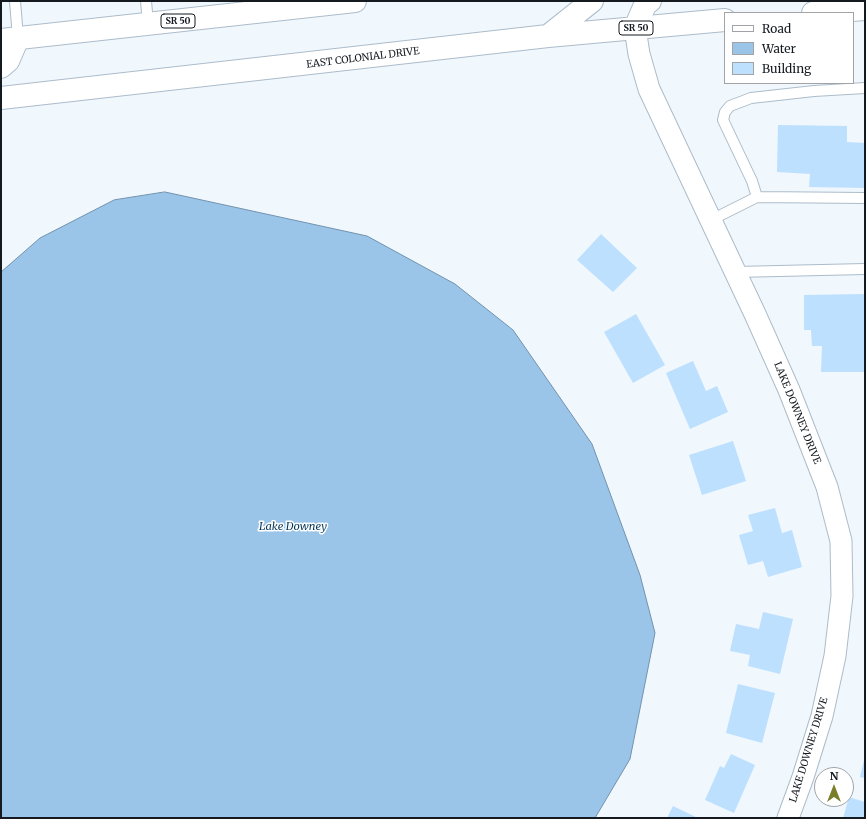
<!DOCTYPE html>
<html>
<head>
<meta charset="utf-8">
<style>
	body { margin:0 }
	#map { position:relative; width:866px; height:819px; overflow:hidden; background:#f0f7fd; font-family:Merriweather,serif }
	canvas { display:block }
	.frame { position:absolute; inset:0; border:2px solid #141a20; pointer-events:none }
	.legend { position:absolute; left:724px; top:12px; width:130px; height:72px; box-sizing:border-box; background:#fff; border:1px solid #a1a3a6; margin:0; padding:5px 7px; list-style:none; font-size:12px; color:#141a20 }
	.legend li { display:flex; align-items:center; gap:8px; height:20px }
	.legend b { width:20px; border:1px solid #a1a3a6 }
	.north { position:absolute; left:814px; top:767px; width:40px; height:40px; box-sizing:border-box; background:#fff; border:1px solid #a1a3a6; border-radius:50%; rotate:0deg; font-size:11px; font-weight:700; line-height:16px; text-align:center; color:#141a20 }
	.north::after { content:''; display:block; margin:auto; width:14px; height:18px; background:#797f29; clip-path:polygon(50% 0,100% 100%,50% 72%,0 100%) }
</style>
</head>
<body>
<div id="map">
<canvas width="866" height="819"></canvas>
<div class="frame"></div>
<ul class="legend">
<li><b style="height:5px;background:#fff"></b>Road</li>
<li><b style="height:11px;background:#9ac5e9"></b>Water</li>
<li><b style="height:11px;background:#bde0fe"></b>Building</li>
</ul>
<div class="north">N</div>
</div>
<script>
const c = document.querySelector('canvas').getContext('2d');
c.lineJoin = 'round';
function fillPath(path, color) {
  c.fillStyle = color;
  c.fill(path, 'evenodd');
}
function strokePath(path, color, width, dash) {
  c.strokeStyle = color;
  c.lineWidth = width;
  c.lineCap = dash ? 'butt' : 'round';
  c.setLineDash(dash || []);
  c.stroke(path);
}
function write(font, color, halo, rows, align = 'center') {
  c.font = font + ' Merriweather,serif';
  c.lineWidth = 3;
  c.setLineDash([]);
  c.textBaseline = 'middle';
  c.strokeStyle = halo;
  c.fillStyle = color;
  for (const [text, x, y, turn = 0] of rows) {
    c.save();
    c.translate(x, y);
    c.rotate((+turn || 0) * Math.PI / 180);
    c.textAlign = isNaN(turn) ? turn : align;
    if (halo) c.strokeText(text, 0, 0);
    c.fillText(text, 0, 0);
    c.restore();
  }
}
const water = new Path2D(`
	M165,192L367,236L455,284L513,330L592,444L640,575L655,633L630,759L595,818H1V272L40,238L114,200Z`);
fillPath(water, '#9ac5e9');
strokePath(water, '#7292ad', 1);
fillPath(new Path2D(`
	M778,125L847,126V142L865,143V188L809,187L810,174L777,172Z
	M601,234L637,268L613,292L577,260Z
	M865,294V372H821L822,346H812L811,330H804V295Z
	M636,314L665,365L633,383L604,332Z
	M693,361L706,391L717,386L728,412L690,429L666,373Z
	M733,441L746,481L702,495L689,455Z
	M775,508L782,533L792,530L802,567L768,577L763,561L748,565L739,535L753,531L748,515Z
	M763,612L793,619L780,674L748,666L750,655L730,651L736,624L759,629Z
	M738,684L775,693L762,743L726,733Z
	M731,754L755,765L734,813L705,800L720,766L724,768Z
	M864,760H865V778L860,777Z
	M849,797L865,802V818H843Z
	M673,806L698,818H667Z`), '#bde0fe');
const lane = new Path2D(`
	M15,1L18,38
	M146,1L148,24
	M757,197L865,198
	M711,220L757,197L752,181L723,120L725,112L730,106L751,98L814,91L865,88
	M735,272L865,269`);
const street = new Path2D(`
	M635,28L639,54L649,89L755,314L789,390L827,487L841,541L842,596L835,656L822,716L803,777L788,818`);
const highway = new Path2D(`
	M813,13L865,9
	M635,28L645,5L650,1
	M548,36L592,1
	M1,40L355,1
	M1,67L8,61L18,38
	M1,98L548,36L725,20`);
strokePath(lane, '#acbcca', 12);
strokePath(street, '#acbcca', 23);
strokePath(highway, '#acbcca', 24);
strokePath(lane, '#fff', 10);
strokePath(street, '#fff', 21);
strokePath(highway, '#fff', 22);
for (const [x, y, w] of [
	[178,21,34],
	[636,28,34]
]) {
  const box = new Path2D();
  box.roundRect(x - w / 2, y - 7, w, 14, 3);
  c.fillStyle = '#fff';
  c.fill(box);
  strokePath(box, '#141a20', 1);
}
write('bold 9px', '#141a20', null, [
	["SR 50",178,21],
	["SR 50",636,28]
]);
write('10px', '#141a20', '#fff', [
	["EAST COLONIAL DRIVE",363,58,-7],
	["LAKE DOWNEY DRIVE",797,413,68],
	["LAKE DOWNEY DRIVE",809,750,-73]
]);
write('italic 11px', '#02385a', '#fff', [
	["Lake Downey",293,527]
]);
</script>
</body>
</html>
